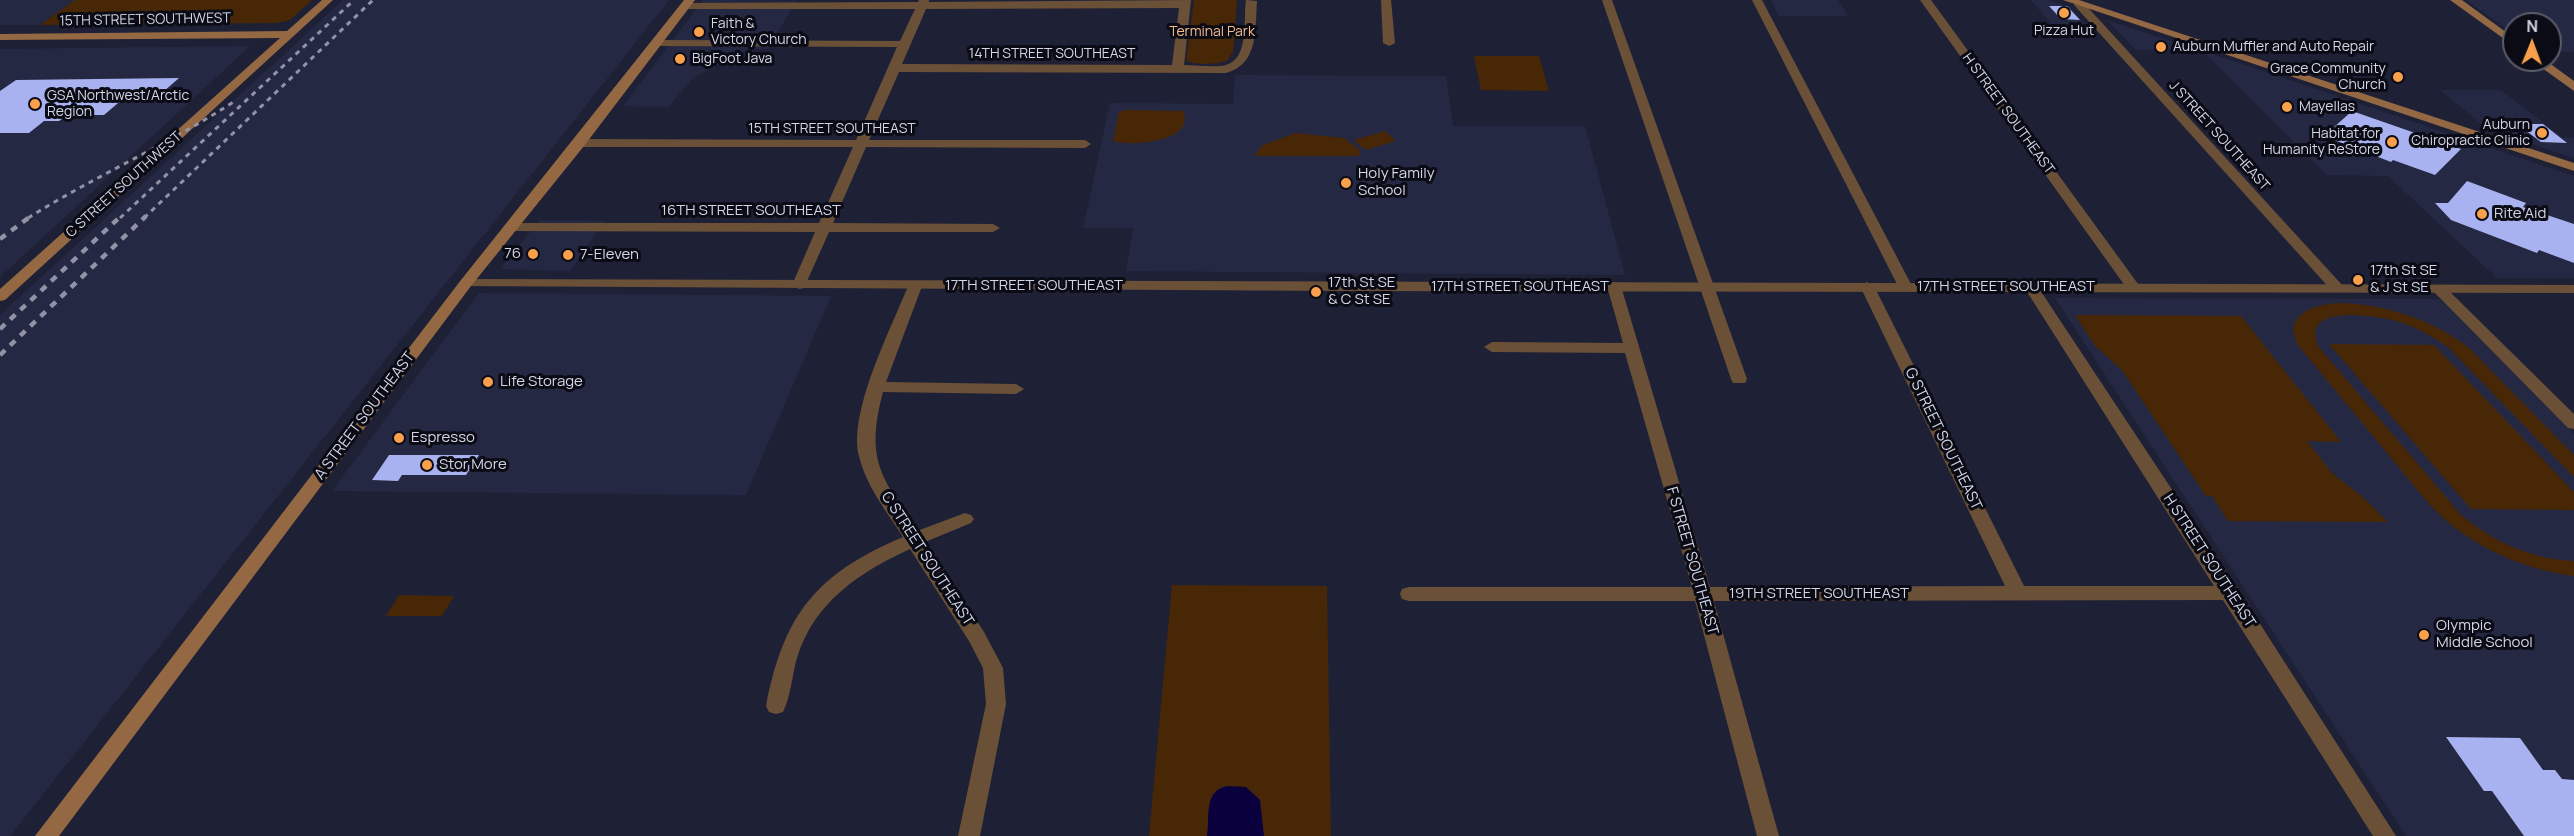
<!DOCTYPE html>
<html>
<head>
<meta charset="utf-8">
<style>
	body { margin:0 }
	#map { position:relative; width:2574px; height:836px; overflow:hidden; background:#1e2136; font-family:Manrope,sans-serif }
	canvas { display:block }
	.north { position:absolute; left:2502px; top:12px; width:60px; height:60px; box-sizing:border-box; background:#0a0b15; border:2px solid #5a5c68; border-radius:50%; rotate:1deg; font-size:16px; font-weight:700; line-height:24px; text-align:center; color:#d3d6e5 }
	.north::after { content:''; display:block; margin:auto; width:21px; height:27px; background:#f9a04c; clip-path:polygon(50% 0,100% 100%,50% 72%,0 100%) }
</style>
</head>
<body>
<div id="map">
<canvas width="2574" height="836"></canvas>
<div class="north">N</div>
</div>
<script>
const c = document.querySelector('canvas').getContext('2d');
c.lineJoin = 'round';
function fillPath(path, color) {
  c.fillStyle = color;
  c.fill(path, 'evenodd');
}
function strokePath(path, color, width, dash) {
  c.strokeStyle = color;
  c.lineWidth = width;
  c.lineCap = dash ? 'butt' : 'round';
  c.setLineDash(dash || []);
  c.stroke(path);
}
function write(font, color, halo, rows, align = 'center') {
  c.font = font + ' Manrope,sans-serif';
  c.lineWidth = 6;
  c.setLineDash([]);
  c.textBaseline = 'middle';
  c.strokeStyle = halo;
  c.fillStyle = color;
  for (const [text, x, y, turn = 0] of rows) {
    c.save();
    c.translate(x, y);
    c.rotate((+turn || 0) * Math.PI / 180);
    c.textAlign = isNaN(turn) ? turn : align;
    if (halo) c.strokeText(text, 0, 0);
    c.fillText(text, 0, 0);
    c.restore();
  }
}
fillPath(new Path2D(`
	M0,0H75L40,25H0Z
	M343,0H669L10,836H0V315Z
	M703,0L796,1L768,49H750L694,77L668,107L623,106Z
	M1771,0H1838L1848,16H1779Z
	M2031,0H2048L2070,7L2092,32H2058Z
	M2466,0H2574V52H2550V24H2514V34Z
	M2107,20L2197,50H2136Z
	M250,46L0,277V49Z
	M2203,51L2574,176V278H2497L2388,176L2327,175Z
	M1235,75L1446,76L1453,126H1585L1625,275L1126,271L1133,228H1083L1110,103L1233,104Z
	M2440,90H2501L2563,138H2574V158L2489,130Z
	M540,220L604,221L570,271L502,269V266Z
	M479,293L831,296L746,495L332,491Z
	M2055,298L2440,299L2574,434V836H2406Z`), '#252843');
fillPath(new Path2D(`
	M75,0H312L290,20L277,23L40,25Z
	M1194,0H1237L1233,54H1231L1228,60C1217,65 1197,65 1186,61Z
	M1474,56H1539L1549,91L1481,90Z
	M1125,110L1183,111C1197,142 1130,147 1113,141L1119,112Z
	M1385,131L1396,141L1365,150L1354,140Z
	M1296,133L1344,138L1360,150L1359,156H1254L1263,145Z
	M2338,303C2385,304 2430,319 2468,347L2574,455V477L2449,348C2434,337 2418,328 2400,322C2378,316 2300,302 2318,346L2461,515C2492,541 2533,560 2574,561V576C2520,569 2466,544 2429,504L2297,344L2293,328C2299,308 2319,305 2338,303Z
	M2075,315L2241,316L2341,442L2307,441L2333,474L2363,497L2388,522L2228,521L2212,496H2206L2122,370L2095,346Z
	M2329,344L2434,345L2574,492V510L2471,509Z
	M1172,585L1327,586L1331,836H1149Z
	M399,595L454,596L442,616H386Z`), '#472706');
fillPath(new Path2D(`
	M1227,786L1246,787L1260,800L1264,836H1207C1210,817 1203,791 1227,786Z`), '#0b003e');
fillPath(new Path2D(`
	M2049,6H2067L2080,20L2061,19Z
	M179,78L163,92H131L104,115H68L59,121H44L29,133H0V91L16,80Z
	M2352,111L2461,149L2435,175L2393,160L2391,162L2324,136Z
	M2517,124H2543L2567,143L2541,142Z
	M2467,181L2526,203L2523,207L2574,224V263L2539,250L2537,253L2451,220L2435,203H2448Z
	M389,455H479L466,475H402L398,481L372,480Z
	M2446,737L2520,738L2543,770H2555L2562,779L2574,780V836H2524L2492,791H2484Z`), '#a9b2f1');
fillPath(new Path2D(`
	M919,0H929V2L1191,0L1184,65C1197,65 1214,68 1226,65C1250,58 1243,18 1246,0L1257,1C1255,29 1259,64 1226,73L899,72L869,140H1085L1091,144L1085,148L866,147L833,223L993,224L1000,228L993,232H829L804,288L799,289L792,285L815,232L510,231L503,227L510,223H819L853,147H579L573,143L579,139L856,140L897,47L656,46L650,43L656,40L900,41L915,9H685L679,6L685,3L918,2ZM1179,8L1172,65L902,64L926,9Z
	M1381,0H1391L1395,43L1389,46L1383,43Z
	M1602,0H1612L1747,379L1745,383H1733L1731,379Z
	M1752,0H1762L1912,286L1910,289L1905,290L1898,286Z
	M1920,0H1931L2138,284L2140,287L2138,290H2128Z
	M2074,1H2082L2343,286L2345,289L2343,292H2333L2074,5Z
	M915,282L922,286L886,382L1016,384L1024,389L1016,394L883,392C865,460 881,476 917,531L965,513L971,515L974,519L971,523L925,542L984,632L1003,668L1006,704L980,836H958L986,704L983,668L969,641L910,549C860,572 814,602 797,658C792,675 791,696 783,712L776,714L769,712L766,706C784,614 816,574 903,537C887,512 866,486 859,456C848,412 891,329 908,286Z
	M1614,282L1621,286L1710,587L2005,586L1860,286L1867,282L1874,286L2024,586H2214L2024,287L2031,283L2036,284L2237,588L2396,836H2373L2223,600L1714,601L1779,836H1757L1695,601H1409L1402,599L1400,594L1402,589L1409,587H1692L1625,353L1492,352L1484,347L1492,342L1623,343L1607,286Z
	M2439,285L2444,286L2574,414V429L2568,428L2434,292L2432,289Z`), '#6b5038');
fillPath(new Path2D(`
	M466,279L2574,285V293L1349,291L461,286L459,283Z`), '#6b5038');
fillPath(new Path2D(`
	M322,0H333L5,300L0,301V289L280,38L0,40V34L287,31Z
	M684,0H695L584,146L471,286L59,836H35L461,280Z
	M2063,0H2079L2574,163V171Z
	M2450,0H2462L2514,38V46Z
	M2531,60H2545L2574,81V91Z`), '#946842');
strokePath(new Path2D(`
	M28,218C95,176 169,144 235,101
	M120,218L354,0
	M144,218L373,0`), '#9093a4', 3, [5, 5]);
strokePath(new Path2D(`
	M0,239L31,216
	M0,329L121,216
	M0,355L146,216`), '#9093a4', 4.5, [7, 7]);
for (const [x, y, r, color] of [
	[2064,13,6,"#f9a04c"],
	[699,32,6,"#f9a04c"],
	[2161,47,6,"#f9a04c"],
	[680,59,6,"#f9a04c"],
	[2398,77,6,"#f9a04c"],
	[35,104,6,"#f9a04c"],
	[2287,107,6,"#f9a04c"],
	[2542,133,6,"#f9a04c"],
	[2392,142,6,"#f9a04c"],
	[1346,183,6,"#f9a04c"],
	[2482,214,6,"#f9a04c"],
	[533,254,6,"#f9a04c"],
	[568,255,6,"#f9a04c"],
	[2358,280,6,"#f9a04c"],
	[1316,292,6,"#f9a04c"],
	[488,382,6,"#f9a04c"],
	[399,438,6,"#f9a04c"],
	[427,465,6,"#f9a04c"],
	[2424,635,6,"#f9a04c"]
]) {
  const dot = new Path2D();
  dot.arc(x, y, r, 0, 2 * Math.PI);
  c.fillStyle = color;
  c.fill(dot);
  strokePath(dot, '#0a0b15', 2);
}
write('14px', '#d3d6e5', '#0a0b15', [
	["15TH STREET SOUTHWEST",145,20,-1],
	["14TH STREET SOUTHEAST",1052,54],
	["H STREET SOUTHEAST",2008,114,54],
	["15TH STREET SOUTHEAST",832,129],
	["J STREET SOUTHEAST",2219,136,48],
	["C STREET SOUTHWEST",124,185,-42]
]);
write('14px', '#d3d6e5', '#0a0b15', [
	["Faith &",711,24],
	["Victory Church",711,40],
	["Pizza Hut",2064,31,"center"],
	["Auburn Muffler and Auto Repair",2173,47],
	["BigFoot Java",692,59],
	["Grace Community",2386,69,"right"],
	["Church",2386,85,"right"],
	["GSA Northwest/Arctic",47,96],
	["Region",47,112],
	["Mayellas",2299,107],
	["Auburn",2530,125,"right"],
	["Chiropractic Clinic",2530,141,"right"],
	["Habitat for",2380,134,"right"],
	["Humanity ReStore",2380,150,"right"]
], 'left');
write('14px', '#f2bc8f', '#0a0b15', [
	["Terminal Park",1212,32]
]);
write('15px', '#d3d6e5', '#0a0b15', [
	["Holy Family",1358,174],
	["School",1358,191],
	["Rite Aid",2494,214],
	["76",521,254,"right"],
	["7-Eleven",580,255],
	["17th St SE",2370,271],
	["& J St SE",2370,288],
	["17th St SE",1328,283],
	["& C St SE",1328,300],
	["Life Storage",500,382],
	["Espresso",411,438],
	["Stor More",439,465],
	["Olympic",2436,626],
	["Middle School",2436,643]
], 'left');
write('15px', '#d3d6e5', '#0a0b15', [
	["16TH STREET SOUTHEAST",751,211],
	["17TH STREET SOUTHEAST",1034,286],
	["17TH STREET SOUTHEAST",1520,287],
	["17TH STREET SOUTHEAST",2006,287],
	["A STREET SOUTHEAST",365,416,-53],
	["G STREET SOUTHEAST",1943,439,64],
	["C STREET SOUTHEAST",927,559,57],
	["F STREET SOUTHEAST",1692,561,74],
	["H STREET SOUTHEAST",2209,561,57],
	["19TH STREET SOUTHEAST",1819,594]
]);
</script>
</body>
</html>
